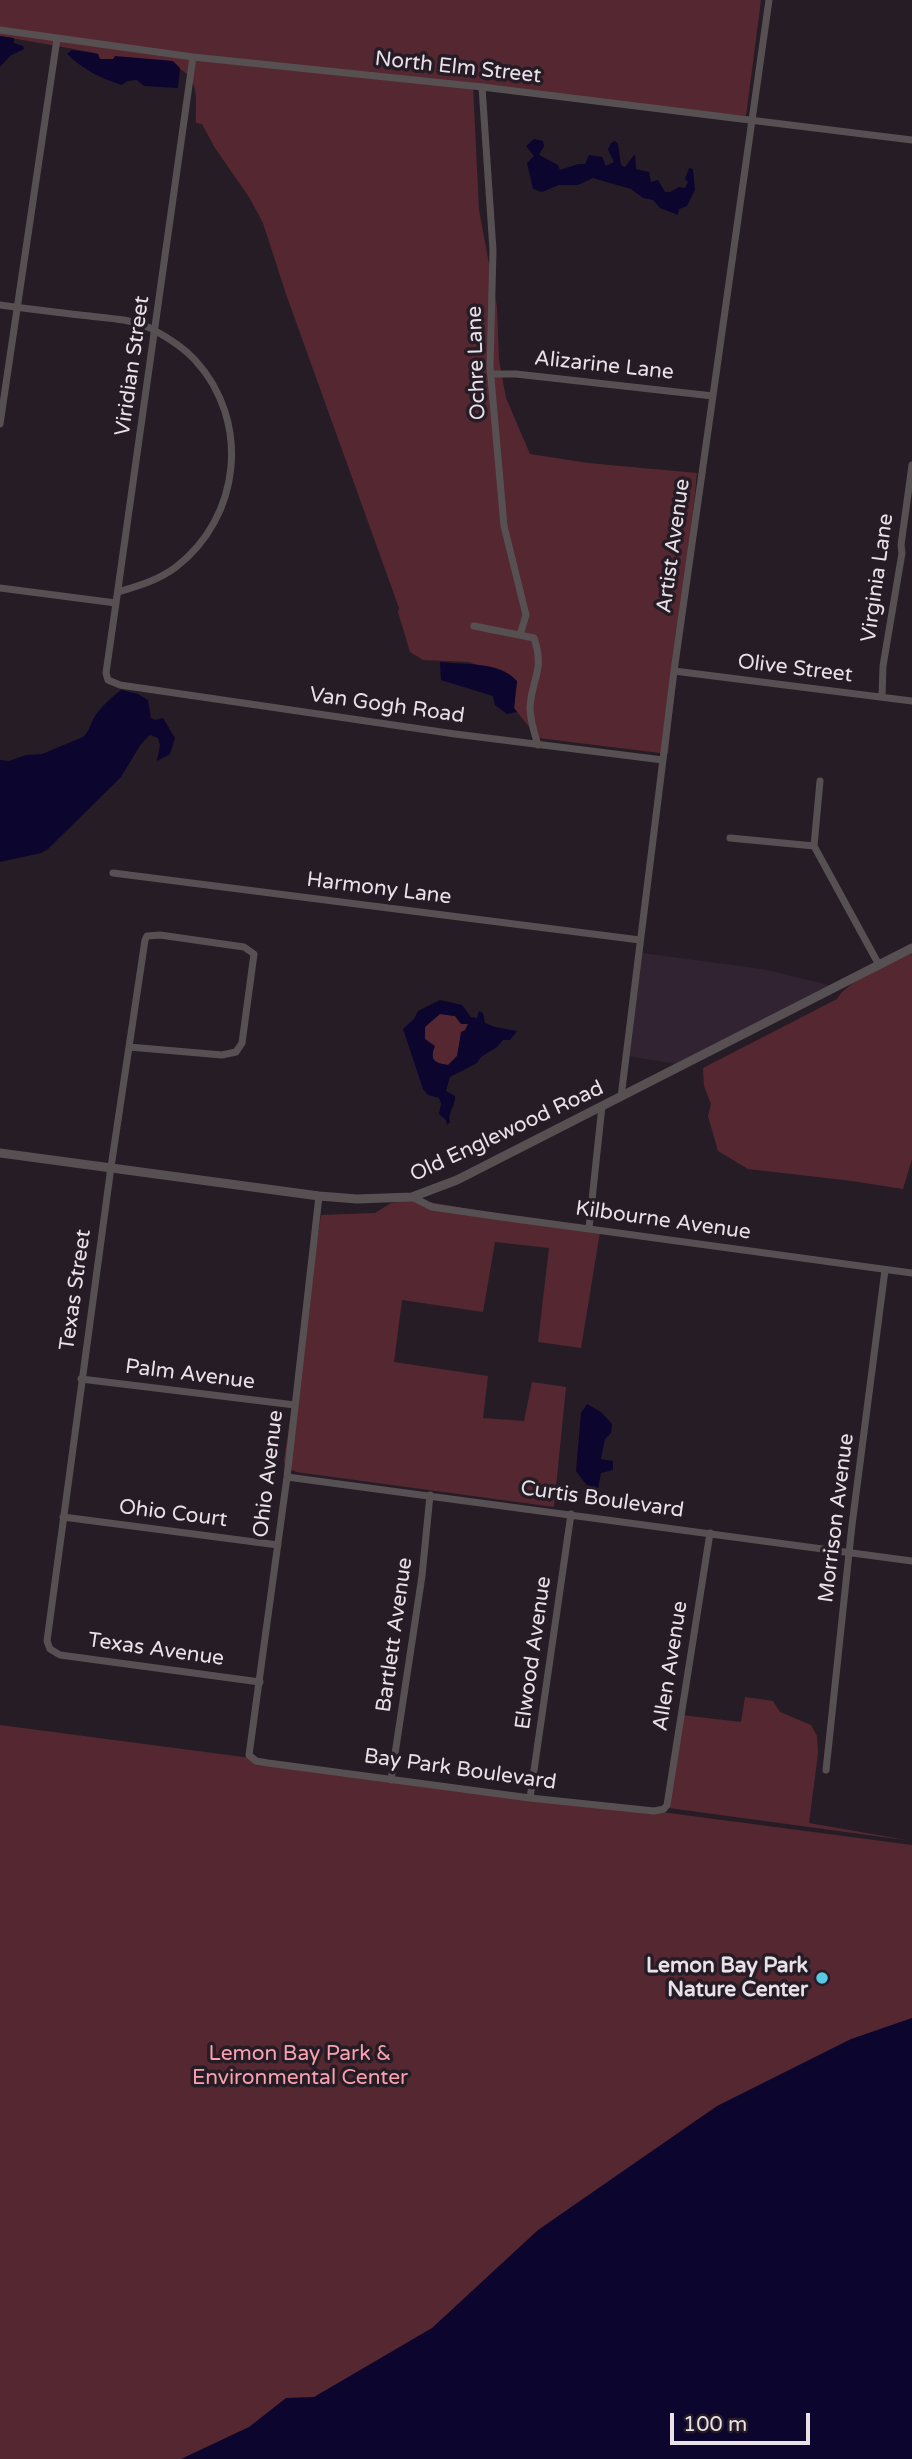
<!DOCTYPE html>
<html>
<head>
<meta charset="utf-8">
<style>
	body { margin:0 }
	#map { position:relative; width:912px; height:2459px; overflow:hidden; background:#261c26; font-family:"Varela Round",sans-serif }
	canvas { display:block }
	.scale { position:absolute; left:670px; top:2413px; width:140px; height:32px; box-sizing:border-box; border:4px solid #e8e1e8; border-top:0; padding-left:9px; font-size:21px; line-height:24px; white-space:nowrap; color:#e8e1e8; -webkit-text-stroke:5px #261c26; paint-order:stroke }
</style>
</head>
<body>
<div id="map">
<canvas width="912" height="2459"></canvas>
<div class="scale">100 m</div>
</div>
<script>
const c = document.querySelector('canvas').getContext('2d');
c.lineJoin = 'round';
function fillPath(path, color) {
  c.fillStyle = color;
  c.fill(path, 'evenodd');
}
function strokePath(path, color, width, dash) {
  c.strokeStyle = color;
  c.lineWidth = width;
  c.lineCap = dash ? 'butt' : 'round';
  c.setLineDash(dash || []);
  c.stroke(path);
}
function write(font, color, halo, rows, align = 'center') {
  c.font = font + ' "Varela Round",sans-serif';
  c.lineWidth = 7;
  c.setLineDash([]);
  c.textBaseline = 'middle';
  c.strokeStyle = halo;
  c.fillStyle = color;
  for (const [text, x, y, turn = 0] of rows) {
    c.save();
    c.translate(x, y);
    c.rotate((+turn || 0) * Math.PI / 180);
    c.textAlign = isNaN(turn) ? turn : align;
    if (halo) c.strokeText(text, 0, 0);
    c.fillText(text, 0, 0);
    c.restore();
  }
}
fillPath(new Path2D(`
	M642,953L762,969L829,985L677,1064L627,1056Z`), '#312331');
fillPath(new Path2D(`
	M0,0H761L746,116L473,86L479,210L497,307L499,360L506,398L530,454L588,463L697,473L668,754L538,738L514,708L517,681L469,662L423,660L410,652L398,612L399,608L286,294L263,223L249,197L215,148L202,124L196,123C195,111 198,94 193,83C181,54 127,62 100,59L98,54L91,52L0,36Z
	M912,953V1159L903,1189L852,1181L748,1169L718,1151L708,1116L711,1104L704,1086L703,1068L837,999C846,981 893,963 912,953Z
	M439,1014L455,1016L459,1021L468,1023L457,1056L448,1065L437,1063L433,1060V1049L425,1039V1027Z
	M418,1200L600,1232L581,1348L538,1342L549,1248L495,1242L483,1312L402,1300L394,1362L488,1376L483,1418L524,1421L532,1382L566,1387L554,1507L296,1472L285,1467L284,1460L321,1215L375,1213L391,1203Z
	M745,1697L773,1701L780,1712L811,1725L817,1736L818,1753L809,1823L912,1841L669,1808L681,1715L741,1722Z
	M0,1725L912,1845V2035L574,2249L212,2459H0Z`), '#552831');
fillPath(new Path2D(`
	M0,36L14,38V43L23,46L24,49L10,56L0,67Z
	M72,50L98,54L100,59H113L115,56L173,61L180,68L178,88L144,86L137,80L127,81L122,85C102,79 82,69 67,54Z
	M534,139L543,141L544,146L539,155L558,165L560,170L578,164H585L589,155L602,157L606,166L614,162L608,150L611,143L615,141L618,144L621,165L625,167L635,154L636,169L649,172L651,182L658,180L665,192H670L679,187L685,188L688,182L685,179L689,168L693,169L695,190L687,206L679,209L678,215L660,208L653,200L643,198L631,189L593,178L578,185H559L542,192L533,189L527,163L534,156L526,146Z
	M440,662C465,665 499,661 517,681L514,708L517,712L507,714L495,705L493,696L441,680Z
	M121,690L138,694L148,700L151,718L155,720L163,718L175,738L170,754L157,761L160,745L158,738L150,735L141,744L121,777L48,849L41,853L0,862V760L9,761L26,755L42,754L83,737C90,731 90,724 95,716C100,708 113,696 121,690Z
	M440,1000L462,1005L471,1017L477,1018L479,1011L483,1013L485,1023L495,1027L517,1031L510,1040H503L497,1047L481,1057L477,1063L450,1077L446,1091L455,1096C456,1106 447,1112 450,1122L447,1125L446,1120L439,1114L441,1104L439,1098L428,1095L423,1089L403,1029L414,1019L418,1011ZM440,1014L455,1016L461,1024H468L465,1030L461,1032L457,1056L448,1065C435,1063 429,1060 435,1046L425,1039V1027Z
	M587,1404L601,1412L612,1424L611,1433L605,1439L601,1459L613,1461V1470L601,1473L597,1494L585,1483L576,1471L581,1413Z
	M912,2018V2459H181L249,2427L286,2398L314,2397L432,2328L538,2230L717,2106L851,2039Z`), '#0c052e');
strokePath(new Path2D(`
	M0,30L193,57L482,87L912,140
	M193,57L116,603L106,673L108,680L120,685L455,734L663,760
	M482,87L493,250L490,367L504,526L526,615L520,635
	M0,305C30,309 60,313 90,316C110,319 134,319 152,329C167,337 183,347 195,360C251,421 241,517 176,567C159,580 138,586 118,592
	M491,374H516L713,396
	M0,424L57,39
	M0,588L116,603
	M474,626L534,638C545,671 532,677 530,707C530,721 534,732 538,745
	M674,671L912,701
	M882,697L883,666L902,553L901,545L912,465
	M730,838L814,846L879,965
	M814,846L820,781
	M113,873L640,940
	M129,1047L222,1055L236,1052L242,1043L254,954L244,947L160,935L147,936L145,940L111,1167L47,1641L50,1649L60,1655L260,1682
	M621,1097L674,671L769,0
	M319,1196L287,1477L249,1755L256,1761L268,1763L530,1798L654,1811L664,1809L667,1805L710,1533
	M412,1197L432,1207L501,1217L912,1273
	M589,1228L602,1106
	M81,1379L295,1405
	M287,1477L912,1561
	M63,1517L278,1545
	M826,1770L852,1525L885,1270
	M391,1780L422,1576L430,1495
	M530,1798L571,1514`), '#575053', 7);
strokePath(new Path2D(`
	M0,1153L319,1196L357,1199L412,1197L457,1180L912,948`), '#575053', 9);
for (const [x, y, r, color] of [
	[822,1978,7,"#5ac8e6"]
]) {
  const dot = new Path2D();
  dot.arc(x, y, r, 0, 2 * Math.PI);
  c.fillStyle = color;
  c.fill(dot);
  strokePath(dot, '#261c26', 2.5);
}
write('21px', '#e8e1e8', '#261c26', [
	["North Elm Street",458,68,6],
	["Ochre Lane",477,363,-92],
	["Viridian Street",133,366,-82],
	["Alizarine Lane",604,366,6],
	["Artist Avenue",674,546,-82],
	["Virginia Lane",878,578,-82],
	["Olive Street",795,669,7],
	["Van Gogh Road",387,706,8],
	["Harmony Lane",379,889,7],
	["Old Englewood Road",507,1132,-25],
	["Kilbourne Avenue",663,1221,8],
	["Texas Street",76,1290,-82],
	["Palm Avenue",190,1375,7],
	["Ohio Avenue",269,1474,-83],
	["Curtis Boulevard",602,1500,8],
	["Ohio Court",173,1514,7],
	["Morrison Avenue",837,1518,-83],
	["Bartlett Avenue",395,1635,-82],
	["Texas Avenue",156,1650,8],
	["Elwood Avenue",534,1653,-82],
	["Allen Avenue",671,1666,-81],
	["Bay Park Boulevard",460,1770,8]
]);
write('bold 21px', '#e8e1e8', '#261c26', [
	["Lemon Bay Park",808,1966],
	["Nature Center",808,1990]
], 'right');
write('21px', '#faa1af', '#261c26', [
	["Lemon Bay Park &",300,2054],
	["Environmental Center",300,2078]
]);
</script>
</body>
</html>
